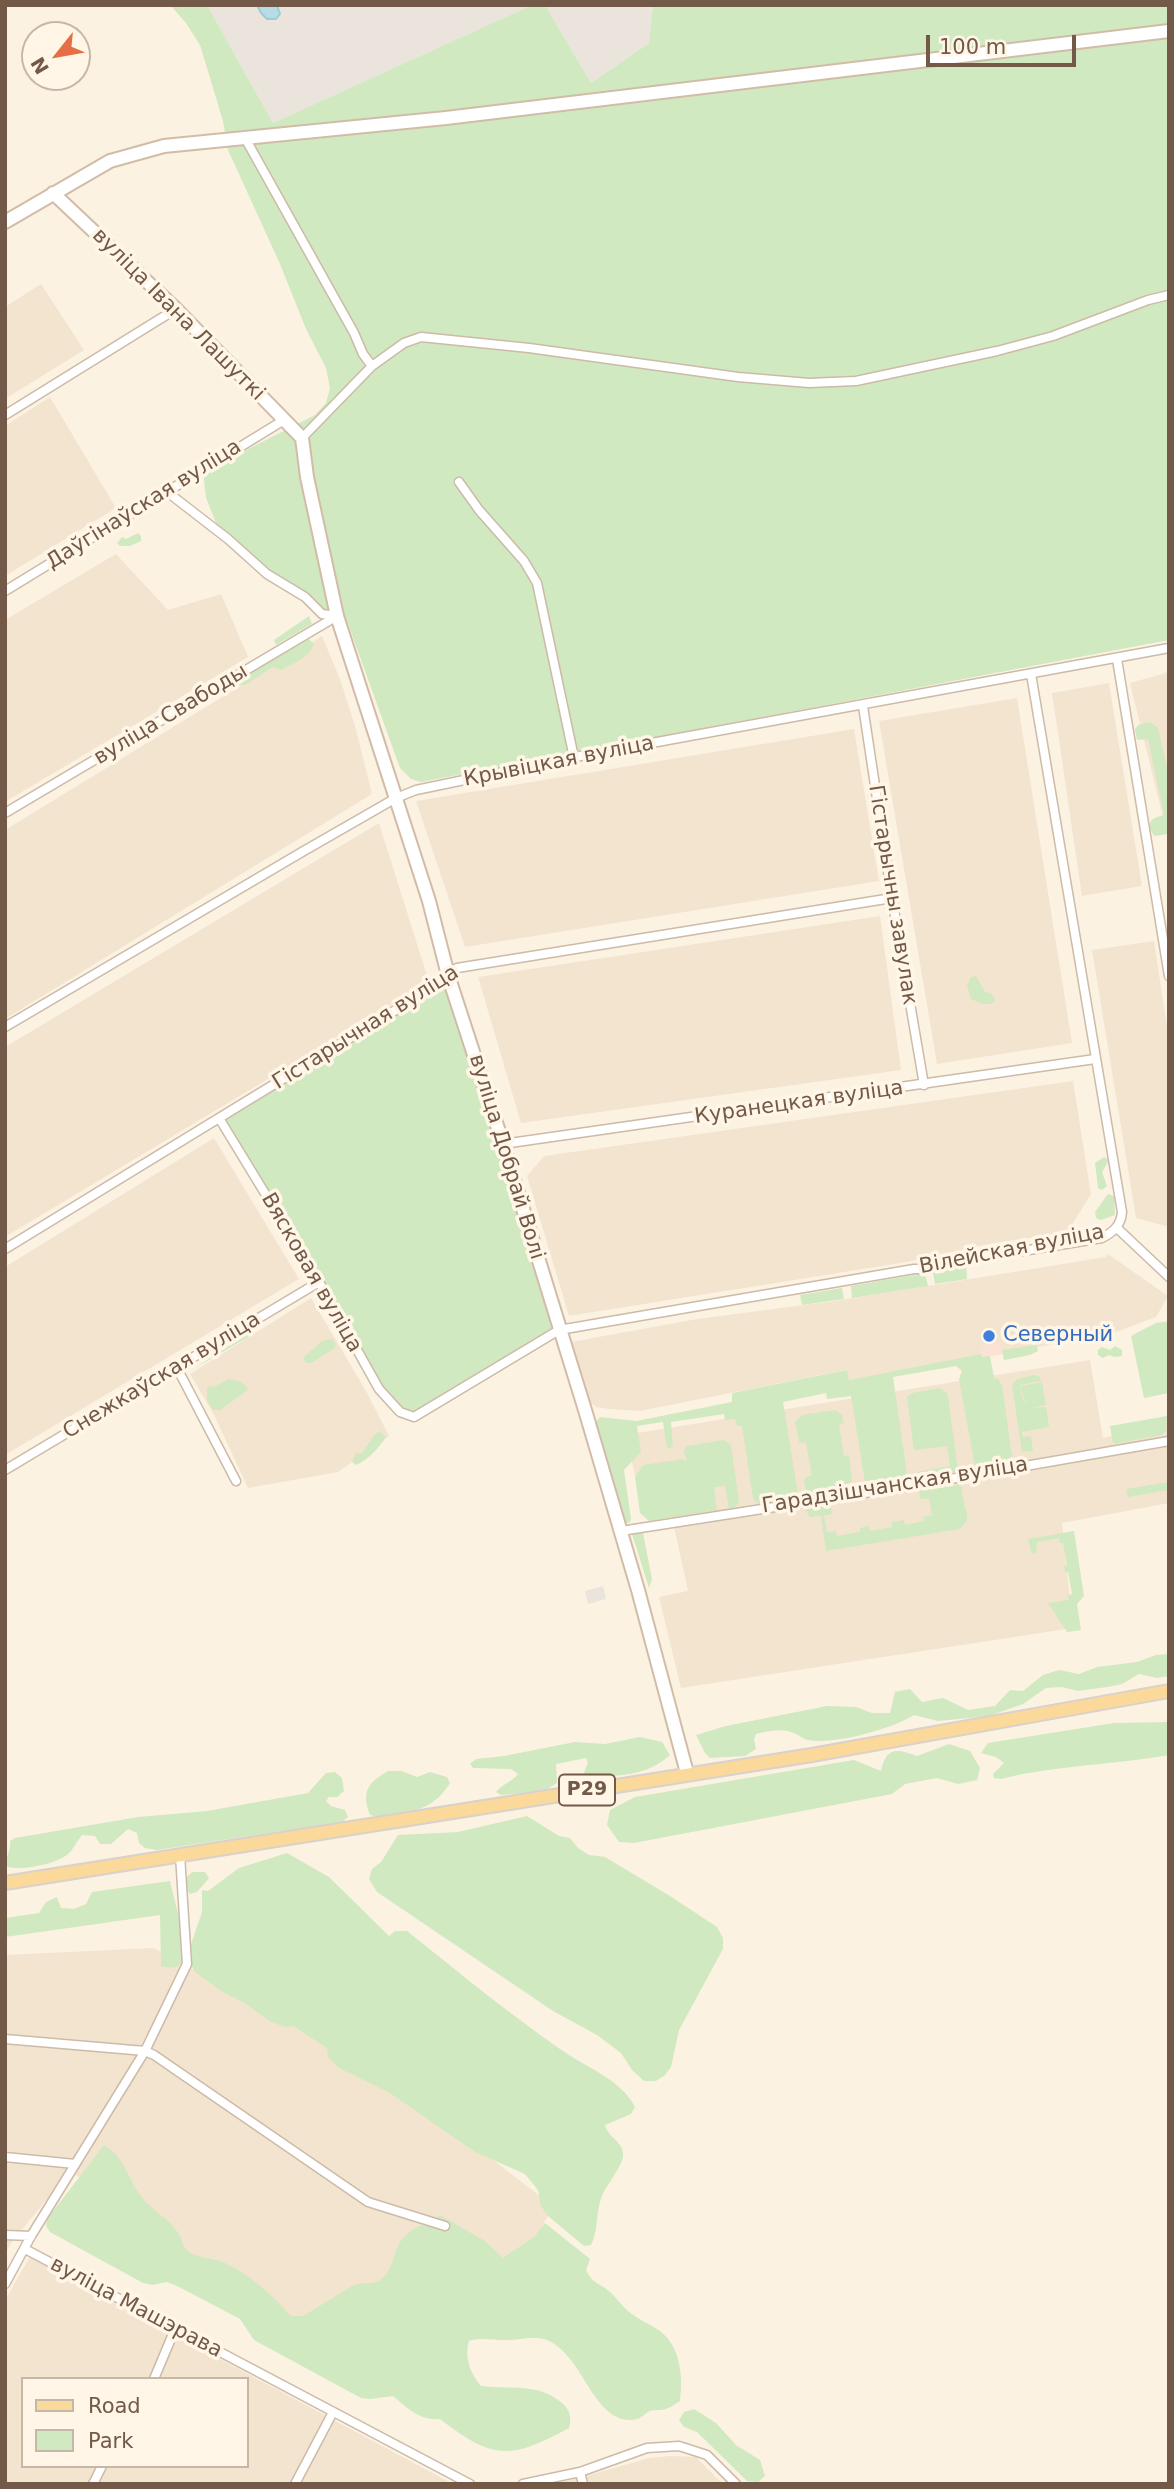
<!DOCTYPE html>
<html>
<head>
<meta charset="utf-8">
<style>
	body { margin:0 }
	#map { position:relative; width:1174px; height:2489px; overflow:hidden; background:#fcf2e2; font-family:"DejaVu Sans",sans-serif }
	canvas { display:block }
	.frame { position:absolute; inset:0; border:7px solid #735948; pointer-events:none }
	.legend { position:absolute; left:21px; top:2377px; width:228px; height:91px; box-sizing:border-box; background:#fff6e7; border:2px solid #c7b7a7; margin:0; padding:9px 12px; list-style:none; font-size:21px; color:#735948 }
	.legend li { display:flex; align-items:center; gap:14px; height:35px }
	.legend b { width:35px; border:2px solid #c7b7a7 }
	.north { position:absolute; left:21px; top:21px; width:70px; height:70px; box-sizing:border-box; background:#fff6e7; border:2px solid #c7b7a7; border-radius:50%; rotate:239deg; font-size:19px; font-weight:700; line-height:28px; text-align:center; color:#735948 }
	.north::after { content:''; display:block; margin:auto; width:24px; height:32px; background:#e66e46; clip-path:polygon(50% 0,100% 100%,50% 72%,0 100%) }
	.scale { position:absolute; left:926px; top:35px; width:150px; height:32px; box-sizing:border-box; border:4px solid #735948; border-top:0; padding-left:9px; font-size:21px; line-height:24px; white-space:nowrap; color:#735948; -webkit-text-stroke:5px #fff6e7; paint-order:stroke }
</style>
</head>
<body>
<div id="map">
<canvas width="1174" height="2489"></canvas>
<div class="frame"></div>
<ul class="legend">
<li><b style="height:9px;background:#fbd99a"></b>Road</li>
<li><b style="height:19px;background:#d0e9c0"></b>Park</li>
</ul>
<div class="north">N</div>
<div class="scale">100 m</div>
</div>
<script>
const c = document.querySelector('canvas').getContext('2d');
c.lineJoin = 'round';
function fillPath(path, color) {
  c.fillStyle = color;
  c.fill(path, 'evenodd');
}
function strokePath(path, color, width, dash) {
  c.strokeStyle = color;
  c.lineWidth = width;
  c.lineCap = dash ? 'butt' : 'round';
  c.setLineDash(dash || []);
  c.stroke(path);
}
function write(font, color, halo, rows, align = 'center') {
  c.font = font + ' "DejaVu Sans",sans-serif';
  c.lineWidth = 7;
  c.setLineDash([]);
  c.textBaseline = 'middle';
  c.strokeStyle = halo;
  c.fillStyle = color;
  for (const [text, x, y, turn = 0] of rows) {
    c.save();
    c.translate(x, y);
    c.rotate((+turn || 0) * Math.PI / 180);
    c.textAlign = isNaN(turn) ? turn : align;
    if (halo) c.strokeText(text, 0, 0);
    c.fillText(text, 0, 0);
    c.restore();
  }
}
fillPath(new Path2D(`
	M41,284L84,350L5,399V307Z
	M50,397L116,508L5,576V426Z
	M116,554L168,610L221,594L248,657L5,802V620Z
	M322,636L340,679L355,726L372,794L5,1019V830Z
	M1169,672V842L1130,683Z
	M1109,683L1142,886L1082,896L1052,693Z
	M1017,698L1072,1043L937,1064L879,721Z
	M854,729L879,881L465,947L416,801Z
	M379,823L429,982L5,1237V1047Z
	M880,916L901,1070L521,1123L478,977Z
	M1154,941L1169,1039V1227L1136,1218L1092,950Z
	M1073,1081L1091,1194L1067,1233L994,1243L907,1262L569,1316L527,1176L544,1156Z
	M214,1138L299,1279L5,1455V1267Z
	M1108,1254L1168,1296L1156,1317L1108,1335L848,1380L846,1370L640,1411L609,1409L596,1407L588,1401L571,1342L697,1319L835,1301L1106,1257Z
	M311,1298L366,1391L389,1436L338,1472L248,1488L214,1415L190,1374Z
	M1090,1360L1103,1438L1169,1422V1503L1062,1523L1073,1628L681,1688L659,1597L688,1591L671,1513L644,1512L625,1435Z
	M154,1948L369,2065L553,2206L518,2273L400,2300L300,2330L70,2171L12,2242L5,2254V1955Z
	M30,2257L453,2484H5V2300ZM23,2379H247V2466H23Z
	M670,2456L696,2457L723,2484H549L572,2480L649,2458Z`), '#f3e4d0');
fillPath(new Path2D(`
	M994,1343L995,1345L1001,1344L1003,1354L982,1358L981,1348Z`), '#fce2d5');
fillPath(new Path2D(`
	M207,5H532L273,123Z
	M545,5H653L649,43L591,83Z
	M603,1586L606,1599L588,1604L585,1591Z`), '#ebe4dd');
fillPath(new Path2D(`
	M170,5H207L273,123L532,5H545L591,83L649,43L653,5H1169V640L421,782L411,779L400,768L347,621L334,598L337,616L322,614L228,539L216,523L206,498L203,472L315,415L326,403L330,388L326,368L306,329L280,264L228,150L223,121L200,45L186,23Z
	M138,533L141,536V541L130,546H120L117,543L122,537L126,539Z
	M309,616L312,624L276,645L274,640Z
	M309,639L314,644C309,658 294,663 281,670L273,667L245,685H237L236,682L239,679Z
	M1150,722L1158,728L1169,775V834L1154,836L1150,829C1148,819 1156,817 1164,815L1148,739L1137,740L1135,729L1138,725Z
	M448,975L559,1330L414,1417L400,1412L379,1389L219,1118Z
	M976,976L985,992L991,993L995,1000L992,1004H982L971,999L967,985L971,977Z
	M1104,1157L1109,1160L1102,1172L1107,1186L1102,1190L1098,1188L1095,1163Z
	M1108,1194L1114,1196L1115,1215L1101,1220L1096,1218L1095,1212Z
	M966,1266L967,1279L935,1284L933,1272Z
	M925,1273L928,1286L852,1298L851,1286Z
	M842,1288L844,1299L802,1305L800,1295Z
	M1169,1321V1393L1144,1398L1131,1336L1156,1323Z
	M249,1333L251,1334L250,1336L190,1371Z
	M332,1339L336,1345L335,1348L311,1363H306L303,1358L305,1356L322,1341Z
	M1037,1345L1038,1351L1030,1355L1004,1360L1002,1350Z
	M1115,1346L1122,1350V1356L1114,1357L1109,1355L1103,1358L1098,1355V1350L1102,1347L1110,1350Z
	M981,1354L982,1357L990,1356L994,1378L998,1379L1002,1385L1012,1456L1005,1463L977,1469L975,1467L959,1379L962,1371L956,1366L893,1377L907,1474V1477C898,1484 875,1488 865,1482L851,1396L827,1399L826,1393L783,1402L798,1494L795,1498L759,1504L753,1499L742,1426H737L735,1419L725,1420L724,1414L671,1422L673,1446L669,1449L667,1448L663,1422L637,1426L641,1452L624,1470L631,1519L630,1522L623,1524L594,1424L600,1417L636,1421L732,1402V1393L847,1370L849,1380Z
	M1035,1375L1039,1376L1041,1381L1020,1385L1023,1401L1029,1402L1024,1400L1021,1386L1042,1382L1046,1405L1031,1408L1046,1407L1049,1427L1022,1432L1023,1437L1031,1436L1033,1451L1022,1452L1012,1385L1017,1379Z
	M228,1379C238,1380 243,1381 248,1390L220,1410H213L207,1400V1387L216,1386Z
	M939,1388L946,1392L948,1396L958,1470L955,1472L920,1477L917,1472L950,1466L947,1446L914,1450L907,1397L912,1393Z
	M835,1410L842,1415L844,1423L839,1425L844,1456L849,1455L852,1481L842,1488L810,1492L806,1490L804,1481L806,1477L812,1475L806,1443L799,1442L795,1422L802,1415Z
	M1167,1416L1166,1431L1162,1435L1113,1444L1110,1426Z
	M380,1432L386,1437C378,1449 369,1459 356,1465L352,1462L356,1453H362L375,1434Z
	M724,1440L731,1445L739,1502L735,1507L729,1509L725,1486L714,1487L717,1510L649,1521L640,1513L635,1477L643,1465L683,1459L687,1462L684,1452L686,1446Z
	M1169,1482V1490L1128,1497L1126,1489Z
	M959,1485L964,1488L961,1489L967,1516V1521L960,1529L826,1551L821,1516L810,1517L804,1508L831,1504L832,1514L824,1516L827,1532L836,1531L837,1536L860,1532V1528L869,1526L870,1531L892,1527V1522L904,1520L905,1525L924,1521L923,1517L932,1515L929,1498L920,1499L919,1491Z
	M1074,1531L1084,1596L1077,1604L1081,1630L1067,1632L1048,1603L1069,1600L1068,1595L1072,1594L1068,1572H1065L1064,1566L1067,1565L1063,1543H1060L1059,1538L1037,1542L1036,1553L1032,1554L1028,1539Z
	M643,1533L652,1579L649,1588L632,1534Z
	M1169,1654V1676L1157,1678L1139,1674L1122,1684L1107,1687L1078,1691L1062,1687L1046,1688L1023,1704L989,1716L938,1721L914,1715C892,1729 834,1745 808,1740C803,1739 799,1735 794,1733C781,1728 769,1731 756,1734L754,1740L756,1749L745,1756L710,1758L705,1753L696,1735L726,1726L827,1706L856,1707L872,1713H890L895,1692L910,1689L922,1702L943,1698L968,1710L995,1706L1010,1690L1023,1691L1043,1675L1059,1670L1079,1674L1097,1667L1137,1662L1156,1655Z
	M1169,1722V1755C1113,1765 1056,1765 1001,1779L994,1778L993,1774L1004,1763L996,1757L981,1753L988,1743L1114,1723Z
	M640,1737L662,1742L670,1755C646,1777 618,1775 587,1778L584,1772L588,1763L586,1758L556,1764L557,1783L544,1791L501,1795L496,1792C502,1784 512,1782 518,1774L511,1769L473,1768L470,1764L476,1759L504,1756L575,1742L605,1744Z
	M949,1744L970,1751L980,1768L977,1780L958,1784L937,1778L905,1784L892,1794L634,1843L619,1842L607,1825L610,1810L635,1797L854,1760L881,1771C886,1747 896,1748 917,1756Z
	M388,1771H401L417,1777L430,1772L447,1777L450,1783C436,1806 418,1811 393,1815C385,1816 378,1818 370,1815C361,1791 368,1783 388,1771Z
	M335,1772L342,1778L344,1791L337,1797H329L326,1801L331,1806L345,1810L348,1817L342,1822L157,1850L145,1848L139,1843L137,1833L128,1829L111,1844H100L95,1836L82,1835C77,1841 73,1850 68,1854C57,1864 18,1872 6,1866C6,1856 11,1850 10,1841L15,1838L138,1817L207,1811L308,1793L326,1773Z
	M527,1816L559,1836L570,1838L578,1848L589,1855L605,1857L670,1896L717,1927L723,1938V1949L679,2030L671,2067L665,2075L656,2081H644L632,2070L621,2053L597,2035L553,2011L377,1892L369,1879L372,1869L381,1862L398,1835L458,1832Z
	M287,1853L329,1877L389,1936L395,1931H407C457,1971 507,2012 560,2049C585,2067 621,2079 635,2107L631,2114L605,2125C608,2138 625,2142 623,2157C622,2166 606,2186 602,2196C595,2214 599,2229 591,2245L584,2246L548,2216L541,2206L538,2190L525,2174L475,2152L390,2093L339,2068L328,2057L327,2048L293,2026L285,2027L271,2022L245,2003L223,1992L195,1972L190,1963L189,1950L202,1912V1890L208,1891L239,1868Z
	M192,1872H205L209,1878L197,1892L190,1894L186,1888L187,1877Z
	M170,1881C173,1896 193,1958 178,1966C173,1969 166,1967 161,1966L160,1915L5,1937V1918L39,1913L46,1902L57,1897L61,1908L74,1909L86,1904L92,1892Z
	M104,2145C124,2156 128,2179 141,2196C151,2210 170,2219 179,2234C182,2238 182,2245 185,2248C194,2259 213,2257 225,2263C251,2275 272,2295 291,2316H303L354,2285C363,2282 372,2285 380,2280C394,2272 393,2249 403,2238C411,2228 429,2222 440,2215L485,2241L503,2258L534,2237L545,2223L590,2259L586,2270C593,2284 598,2282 609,2291C616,2297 621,2305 628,2311C637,2319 650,2324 660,2331C681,2347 683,2377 680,2401C674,2405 669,2409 661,2410C659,2410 652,2410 650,2411C645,2413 642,2418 637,2419C593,2429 584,2351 544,2339C533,2336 517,2340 506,2340C494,2340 479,2337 469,2341C464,2357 470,2373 481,2386C510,2390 538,2382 562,2403C570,2409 572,2419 569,2428C510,2460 493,2460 440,2419C420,2421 407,2408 393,2396L370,2399L361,2398L254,2340L240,2319L179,2287L167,2282L152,2285L143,2283L50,2232L46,2226L47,2219Z
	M694,2409L716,2423L736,2445L760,2460L765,2476L758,2482L747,2481L697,2432L684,2427L679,2420L684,2412Z`), '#d0e9c0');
const water = new Path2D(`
	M257,5H277L280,14L276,19H267L261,13Z`);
fillPath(water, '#b6dde5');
strokePath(water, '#9dccd7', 2);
const street = new Path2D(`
	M245,138L354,333L363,354L372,366
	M5,415L176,309
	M302,438L372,366L404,343L421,337L529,348L738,377L809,383L856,381L997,351L1053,336L1148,300L1169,295
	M459,482L479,510L524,561L537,583L573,753L570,758
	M166,491L228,539L267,574L305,597L322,614L337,616
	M5,591L284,420
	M1117,659L1169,976
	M863,706L892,898L924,1085
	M5,813L337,616
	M5,1027L302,852L396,798L416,790L570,758L1169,648
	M219,1118L319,1282L379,1389L400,1412L414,1417L559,1330L914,1269H929L968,1260L1102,1238C1113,1232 1121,1226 1122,1212L1031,674
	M503,1144L1095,1059
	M1117,1228L1169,1277
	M5,1249L438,984L457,968L892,898
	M176,1366L236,1481
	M5,1470L319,1282
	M621,1531L916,1485L1169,1441
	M5,2039L145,2051L154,2055L368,2202L445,2226
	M5,2157L75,2164
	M5,2235L31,2236
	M25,2249L470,2484
	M5,2284L31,2236L145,2051L187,1964L180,1855
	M154,2379L175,2329
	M580,2472L583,2484
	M93,2484L102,2466
	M295,2484L333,2412
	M523,2484L580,2472L647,2448L679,2446L707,2455L736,2484`);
const secondary = new Path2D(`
	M53,193L176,309L302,438L307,477L337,616L429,901L448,975L503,1144L585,1410L638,1590L687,1773
	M5,222L110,161L164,146L446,118L1169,31`);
const primary = new Path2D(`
	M5,1883L812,1755L1169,1691`);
strokePath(street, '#cdbaa8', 11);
strokePath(secondary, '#d2bca8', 16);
strokePath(primary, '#d8d1cc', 16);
strokePath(street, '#fff', 8);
strokePath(secondary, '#fff', 12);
strokePath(primary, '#fbd99a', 12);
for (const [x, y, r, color] of [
	[989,1336,7,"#3f7fe0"]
]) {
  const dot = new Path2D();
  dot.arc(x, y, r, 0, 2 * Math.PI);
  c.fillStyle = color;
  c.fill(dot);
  strokePath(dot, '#fff6e7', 2.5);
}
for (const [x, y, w] of [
	[587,1790,56]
]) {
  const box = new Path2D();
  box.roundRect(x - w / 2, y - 15.5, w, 31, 5);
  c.fillStyle = '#fff6e7';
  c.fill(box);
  strokePath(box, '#735948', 2);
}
write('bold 19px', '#735948', null, [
	["Р29",587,1790]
]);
write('21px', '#735948', '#fff6e7', [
	["вуліца Івана Лашуткі",178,315,45],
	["Даўгінаўская вуліца",144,505,-32],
	["вуліца Свабоды",171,715,-31],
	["Крывіцкая вуліца",559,762,-11],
	["Гістарычны завулак",892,895,81],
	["Гістарычная вуліца",366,1028,-32],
	["Куранецкая вуліца",799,1103,-8],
	["вуліца Добрай Волі",506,1157,73],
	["Вілейская вуліца",1012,1250,-11],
	["Вясковая вуліца",311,1273,60],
	["Снежкаўская вуліца",162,1376,-31],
	["Гарадзішчанская вуліца",895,1486,-9],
	["вуліца Машэрава",136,2308,28]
]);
write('21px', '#366cbe', '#fff6e7', [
	["Северный",1003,1336]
], 'left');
</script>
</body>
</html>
